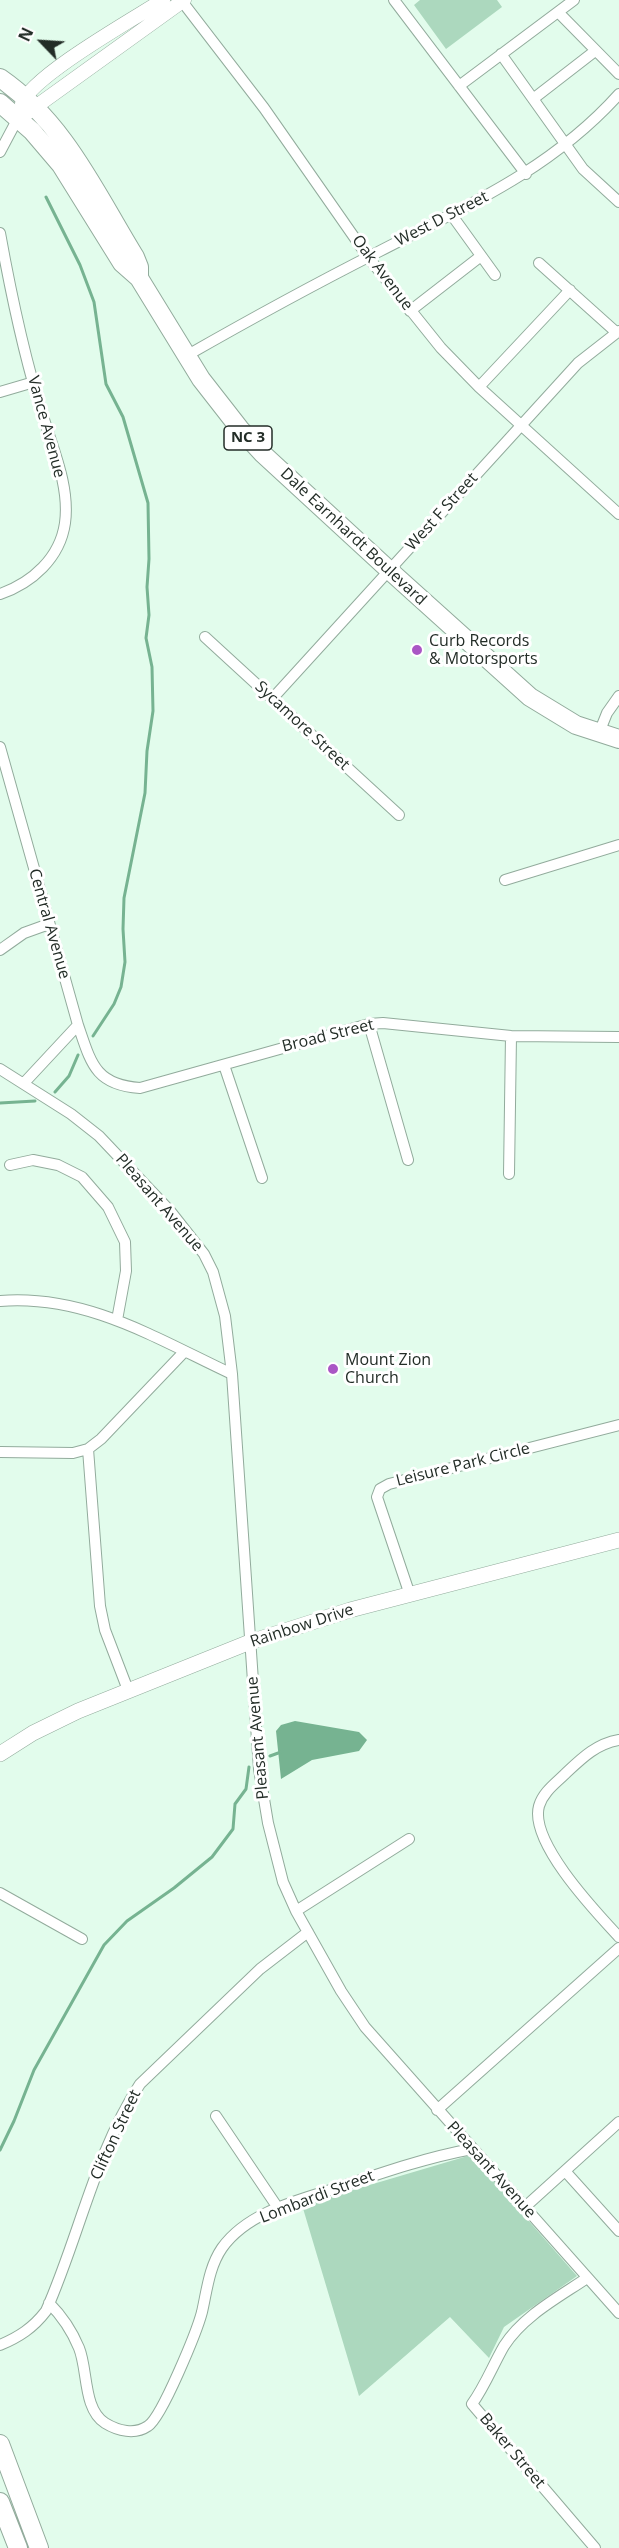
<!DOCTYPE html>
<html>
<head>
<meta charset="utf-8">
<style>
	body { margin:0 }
	#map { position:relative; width:619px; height:2548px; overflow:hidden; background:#e2fcec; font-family:"Open Sans",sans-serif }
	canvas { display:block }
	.north { position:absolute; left:12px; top:12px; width:60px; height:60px; -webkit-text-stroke:4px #fff; paint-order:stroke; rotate:295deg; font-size:16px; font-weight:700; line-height:24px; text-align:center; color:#232d27 }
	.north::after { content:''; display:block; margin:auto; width:21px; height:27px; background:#232d27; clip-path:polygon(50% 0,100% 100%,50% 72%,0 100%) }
</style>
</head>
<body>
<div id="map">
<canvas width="619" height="2548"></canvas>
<div class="north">N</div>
</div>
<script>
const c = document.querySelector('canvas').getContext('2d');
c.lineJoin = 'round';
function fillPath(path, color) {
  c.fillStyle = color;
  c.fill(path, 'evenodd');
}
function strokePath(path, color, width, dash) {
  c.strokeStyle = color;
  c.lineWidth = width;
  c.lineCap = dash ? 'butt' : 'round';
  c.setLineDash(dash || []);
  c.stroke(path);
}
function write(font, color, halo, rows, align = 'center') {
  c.font = font + ' "Open Sans",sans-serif';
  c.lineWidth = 6;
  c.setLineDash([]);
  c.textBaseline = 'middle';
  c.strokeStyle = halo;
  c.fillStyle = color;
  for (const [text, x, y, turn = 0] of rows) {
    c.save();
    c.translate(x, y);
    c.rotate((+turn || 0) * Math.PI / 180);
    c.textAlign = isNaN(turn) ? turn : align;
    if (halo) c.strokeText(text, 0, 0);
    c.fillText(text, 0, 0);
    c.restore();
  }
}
fillPath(new Path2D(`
	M420,0H497L502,7L446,49L414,5Z
	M471,2155L577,2276L504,2327L489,2358L450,2317L359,2396L302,2205Z`), '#acd8be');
fillPath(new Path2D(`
	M295,1721L359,1732L367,1740L359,1751L312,1760L281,1779L276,1731L281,1725Z`), '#76b391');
strokePath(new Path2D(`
	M46,197L80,265L94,302L106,384L123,417L148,503L149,559L147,587L149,615L146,638L152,667L153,711L147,751L145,793L124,898L123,929L125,962L121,987L114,1004L93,1036
	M55,1092L69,1076L78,1055
	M0,1103L35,1101
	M270,1756L281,1752
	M0,2150L14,2121L34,2070L104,1945L127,1921L174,1888L212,1857L233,1829L235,1804L246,1789L249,1767`), '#76b391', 3);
const minor = new Path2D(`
	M181,0L264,108L368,257L441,348L479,387L619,514
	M394,0L526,174
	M558,12L619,74
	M501,54L583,169L619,202
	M459,86L574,0
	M533,99L595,51
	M0,152L18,118
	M451,214L495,275
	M0,233C11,294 24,357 43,416C53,449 70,487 65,523C60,558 32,583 0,594
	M539,263L616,332
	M410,311L481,256
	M186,356C249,320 313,285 378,252C465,207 552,169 619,94
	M479,387L570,290
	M0,392L34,382
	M205,637L399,815
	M272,699L578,363L619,331
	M599,733L607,713L619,696
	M0,747L78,1025L24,1083
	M505,880L619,845
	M0,950L24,933L49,924
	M369,1024L408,1160
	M78,1025C91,1063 95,1085 140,1088L369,1024L383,1023L511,1036L619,1037
	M224,1065L262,1178
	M0,1069L71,1114L99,1136L171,1212L204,1254L213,1272L225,1316L232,1374L259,1769L268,1823L283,1882L296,1911L341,1991L365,2027L619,2313
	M10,1165L33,1160L58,1165L82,1177L108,1207L125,1242L126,1271L117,1320
	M509,1174L511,1036
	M0,1301C86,1294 157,1339 232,1374
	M88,1449L100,1606L105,1630L128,1690
	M0,1452L73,1453L88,1449L101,1439L184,1352
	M410,1595L381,1509L377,1497L380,1489L389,1484L619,1425
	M619,1740C596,1744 582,1758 565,1774C556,1783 543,1792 539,1806C529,1842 596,1912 619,1937
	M0,1893L82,1939
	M296,1911L409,1839
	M437,2110L619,1948
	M216,2116L278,2208
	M565,2171L619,2231
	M525,2207L619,2122
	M587,2278C559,2297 523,2316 504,2346C493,2365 485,2386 472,2404L595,2548
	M49,2303C62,2316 72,2331 79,2348C88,2370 83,2409 105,2423C118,2431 135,2435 148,2426C162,2417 197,2331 202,2312C207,2290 209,2267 222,2248C249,2210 304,2199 346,2185C387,2171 429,2157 472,2149
	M0,2345C19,2337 33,2328 46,2311C79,2237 95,2153 140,2084L260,1969L308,1932`);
const tertiary = new Path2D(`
	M22,104C30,77 135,18 163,0
	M27,113L184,0`);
const secondary = new Path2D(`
	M0,1754L33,1733L78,1711L250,1642L350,1610L619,1540`);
const primary = new Path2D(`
	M0,78C65,123 95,192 135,257L139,267V278
	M0,103L32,131L61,165L122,263L139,278L201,379L240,429L263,454L389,570L530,697L576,725L619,739
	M0,2444L39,2548
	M0,2502L18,2548`);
strokePath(minor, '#92ab9c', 12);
strokePath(tertiary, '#92ab9c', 15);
strokePath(secondary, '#92ab9c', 16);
strokePath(primary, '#92ab9c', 20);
strokePath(minor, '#fff', 10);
strokePath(tertiary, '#fff', 14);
strokePath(secondary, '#fff', 15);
strokePath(primary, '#fff', 18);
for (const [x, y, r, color] of [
	[417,650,6,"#aa56c5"],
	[333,1369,6,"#aa56c5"]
]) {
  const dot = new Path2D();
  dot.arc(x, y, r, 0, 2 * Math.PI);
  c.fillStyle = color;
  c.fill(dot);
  strokePath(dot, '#fff', 2);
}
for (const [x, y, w] of [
	[248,438,48]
]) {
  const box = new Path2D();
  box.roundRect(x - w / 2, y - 12, w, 24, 4.5);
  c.fillStyle = '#fff';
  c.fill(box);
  strokePath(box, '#232d27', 1.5);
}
write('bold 15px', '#232d27', null, [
	["NC 3",248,438]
]);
write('16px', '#232d27', '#fff', [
	["West D Street",442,219,-27],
	["Oak Avenue",382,273,53],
	["Vance Avenue",46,427,75],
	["West F Street",442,512,-48],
	["Dale Earnhardt Boulevard",353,537,43],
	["Sycamore Street",302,726,43],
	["Central Avenue",49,924,74],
	["Broad Street",328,1036,-14],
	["Pleasant Avenue",159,1203,49],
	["Leisure Park Circle",463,1465,-14],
	["Rainbow Drive",302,1626,-18],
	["Pleasant Avenue",258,1738,-95],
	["Clifton Street",116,2135,-65],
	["Pleasant Avenue",491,2170,48],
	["Lombardi Street",317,2197,-21],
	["Baker Street",512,2451,50]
]);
write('16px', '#232d27', '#fff', [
	["Curb Records",429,641],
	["& Motorsports",429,659],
	["Mount Zion",345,1360],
	["Church",345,1378]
], 'left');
</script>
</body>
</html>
